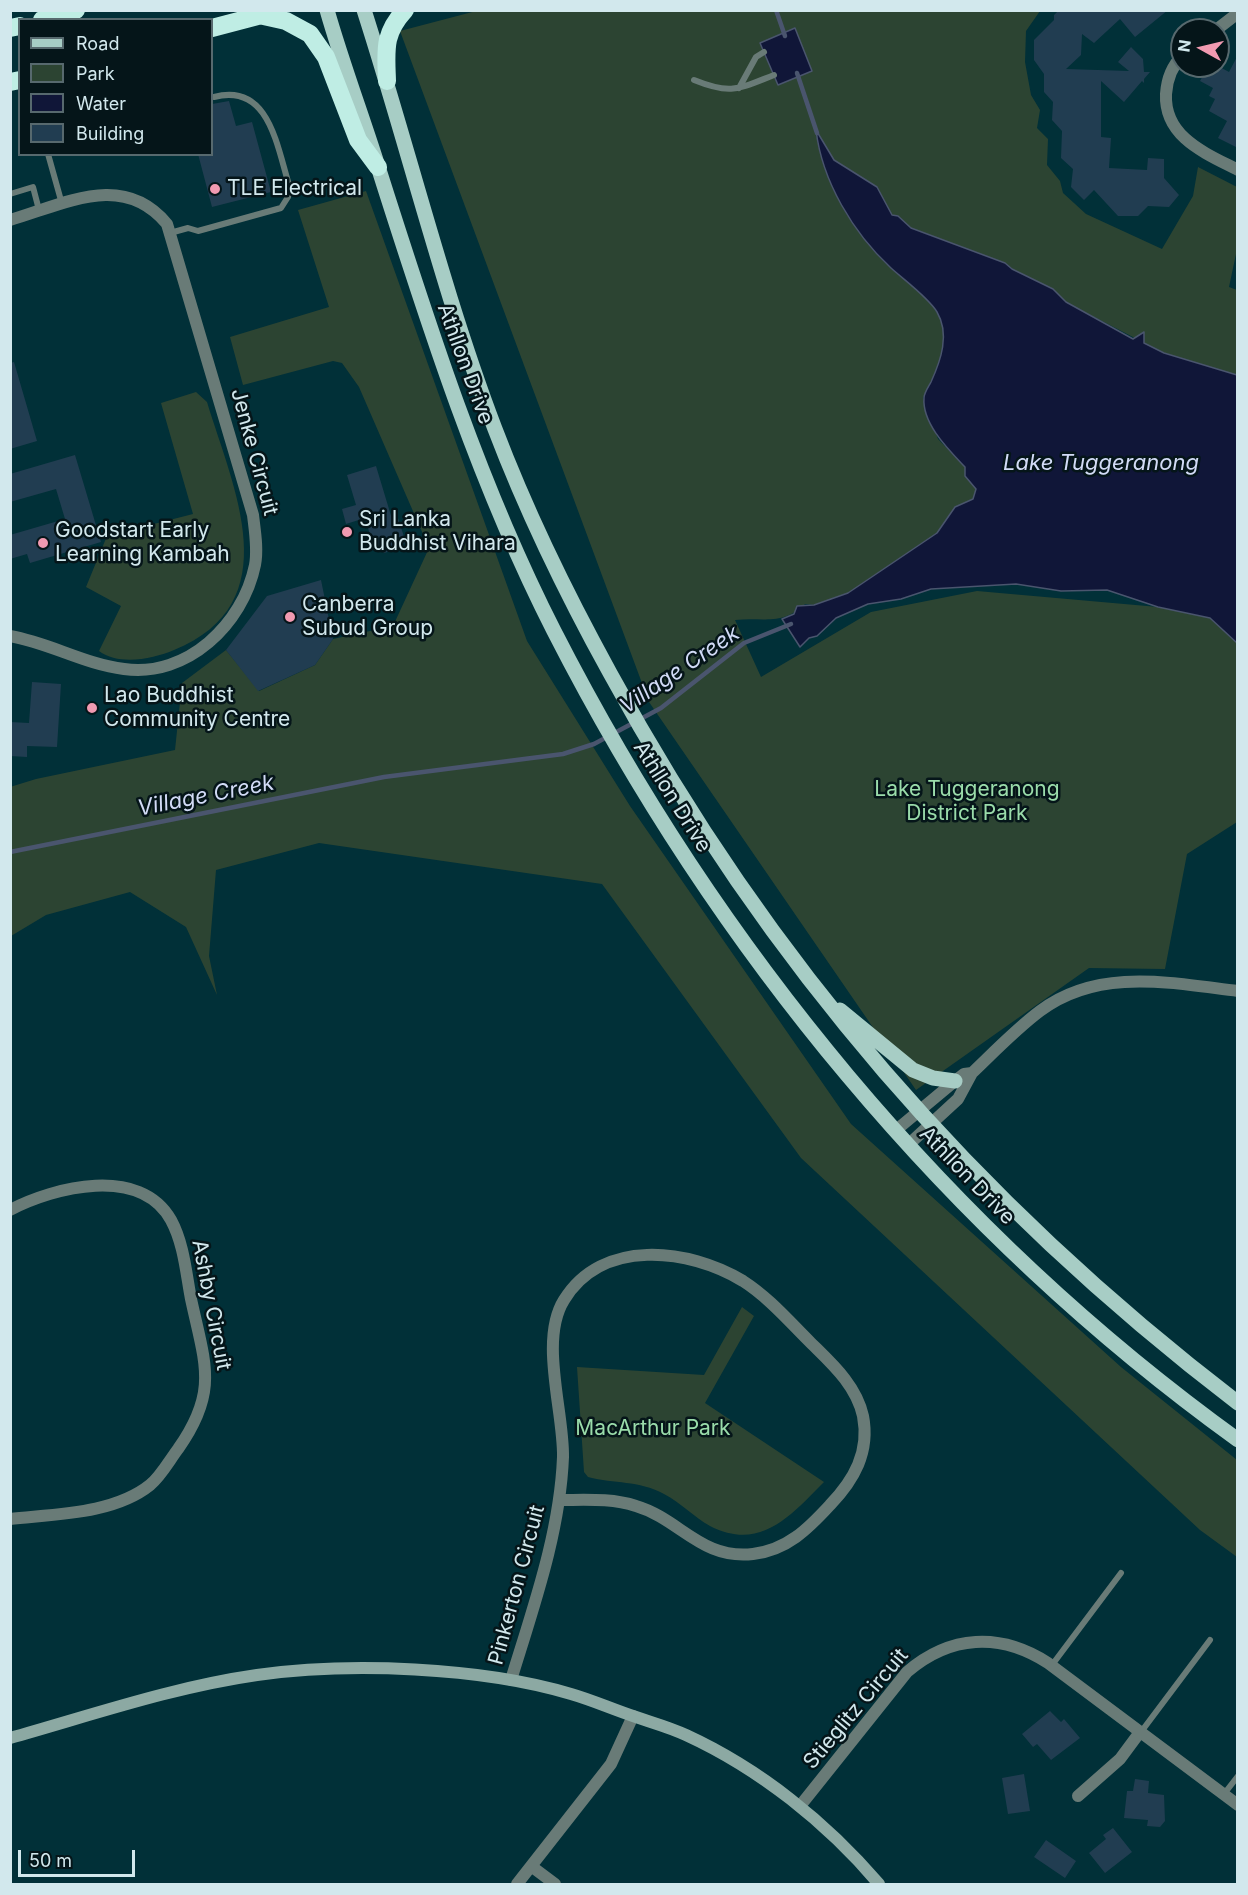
<!DOCTYPE html>
<html>
<head>
<meta charset="utf-8">
<style>
	body { margin:0 }
	#map { position:relative; width:1248px; height:1895px; overflow:hidden; background:#013038; font-family:Inter,sans-serif }
	canvas { display:block }
	.frame { position:absolute; inset:0; border:12px solid #d2e8ed; pointer-events:none }
	.legend { position:absolute; left:18px; top:18px; width:195px; height:138px; box-sizing:border-box; background:#051519; border:2px solid #57696e; margin:0; padding:8px 10px; list-style:none; font-size:18px; color:#d2e8ed }
	.legend li { display:flex; align-items:center; gap:12px; height:30px }
	.legend b { width:30px; border:2px solid #57696e }
	.north { position:absolute; left:1170px; top:18px; width:60px; height:60px; box-sizing:border-box; background:#051519; border:2px solid #57696e; border-radius:50%; rotate:278deg; font-size:16px; font-weight:700; line-height:24px; text-align:center; color:#d2e8ed }
	.north::after { content:''; display:block; margin:auto; width:21px; height:27px; background:#f19ab1; clip-path:polygon(50% 0,100% 100%,50% 72%,0 100%) }
	.scale { position:absolute; left:18px; top:1850px; width:117px; height:27px; box-sizing:border-box; border:3px solid #d2e8ed; border-top:0; padding-left:8px; font-size:18px; line-height:21px; white-space:nowrap; color:#d2e8ed; -webkit-text-stroke:4px #051519; paint-order:stroke }
</style>
</head>
<body>
<div id="map">
<canvas width="1248" height="1895"></canvas>
<div class="frame"></div>
<ul class="legend">
<li><b style="height:8px;background:#a7cdc5"></b>Road</li>
<li><b style="height:16px;background:#2c4432"></b>Park</li>
<li><b style="height:16px;background:#101638"></b>Water</li>
<li><b style="height:16px;background:#213d51"></b>Building</li>
</ul>
<div class="north">N</div>
<div class="scale">50 m</div>
</div>
<script>
const c = document.querySelector('canvas').getContext('2d');
c.lineJoin = 'round';
function fillPath(path, color) {
  c.fillStyle = color;
  c.fill(path, 'evenodd');
}
function strokePath(path, color, width, dash) {
  c.strokeStyle = color;
  c.lineWidth = width;
  c.lineCap = dash ? 'butt' : 'round';
  c.setLineDash(dash || []);
  c.stroke(path);
}
function write(font, color, halo, rows, align = 'center') {
  c.font = font + ' Inter,sans-serif';
  c.lineWidth = 5;
  c.setLineDash([]);
  c.textBaseline = 'middle';
  c.strokeStyle = halo;
  c.fillStyle = color;
  for (const [text, x, y, turn = 0] of rows) {
    c.save();
    c.translate(x, y);
    c.rotate((+turn || 0) * Math.PI / 180);
    c.textAlign = isNaN(turn) ? turn : align;
    if (halo) c.strokeText(text, 0, 0);
    c.fillText(text, 0, 0);
    c.restore();
  }
}
fillPath(new Path2D(`
	M480,10L1040,11L1026,31L1025,62L1031,95L1040,110L1037,128L1048,139L1047,165L1060,181L1063,193L1086,214L1162,249L1193,196L1198,167L1237,187L1236,254L1229,287L1237,290V375L1164,353L1065,302C1046,282 1024,280 1005,263L911,228L898,216L892,215L877,187L834,160L816,132C822,179 850,226 883,260C902,281 942,302 944,333C945,357 933,377 923,398L938,439L965,467V476L976,489L973,499L955,507L937,533L848,593L814,605L805,604C782,626 763,617 735,620L761,677L871,612L977,591L1158,607L1210,618L1237,643V822L1187,854L1165,969L1089,968L916,1090L649,702L400,31Z
	M366,191L527,641L630,806L851,1124L1121,1367L1237,1460V1557L1200,1530L801,1158L602,884L319,843L216,870L209,956L217,995L186,927L130,892L46,915L11,936L10,787L36,779L175,750L182,683L226,650L259,691L315,665L333,639L393,626L429,548L359,387L342,363L333,361L243,385L230,337L329,307L298,210Z
	M196,392L207,402C233,488 290,603 174,650C153,659 119,666 99,651L121,606L86,587L107,536L193,514L161,403Z
	M742,1307L754,1316L705,1403L824,1482C791,1515 761,1552 710,1526C694,1517 681,1503 664,1494C638,1480 615,1484 588,1477L584,1472L577,1367L704,1375Z`), '#2c4432');
const water = new Path2D(`
	M795,28L812,71L778,85L760,43Z
	M816,130L834,160L877,187L892,215L898,216L911,228L1005,263L1012,269L1053,289L1066,302L1133,339L1144,332V343L1164,353L1237,375V643L1210,618L1158,607L1107,590L1061,591L1016,584L931,589L901,599L868,604L836,618L817,636L809,638L800,647L782,619L794,614L797,606L814,605L848,593L937,533L955,507L973,499L976,489L965,476V467C949,450 922,424 924,398C924,393 929,386 931,382C941,360 950,334 937,312C929,298 903,279 891,268C853,233 822,181 816,130Z`);
fillPath(water, '#101638');
strokePath(water, '#4a556e', 1.5);
strokePath(new Path2D(`
	M776,10L785,36
	M797,73L817,133
	M10,852L384,777L563,754L594,744L661,708L744,643L791,624`), '#4a556e', 4.5);
fillPath(new Path2D(`
	M1059,10H1168L1135,37L1120,19L1094,43L1082,34L1081,55L1066,69L1129,71L1118,62L1131,47L1143,59L1144,72H1150L1144,79V83L1142,81L1124,102L1101,81V137L1111,138L1109,168L1147,170L1148,158L1164,159V178L1179,195L1169,207L1148,206L1138,216H1118L1094,190L1084,200L1071,187L1073,169L1061,158L1062,131L1052,120L1053,102L1044,92V74L1034,60V40L1054,20V15Z
	M1238,55V148L1218,138L1227,121L1209,111L1215,99L1209,96L1213,88L1200,81L1208,66H1218L1229,72Z
	M229,101L236,126L252,122L271,192L212,207L198,154H212V104Z
	M14,362L37,441L10,449V363Z
	M75,455L101,542L30,563L27,554L10,559V535L65,519L56,489L10,502V474Z
	M376,466L392,519L398,518L406,543L403,544L404,547L384,553L378,546L374,548L365,518L346,524L342,509L356,505L347,475Z
	M321,580L333,639L315,665L258,691L226,650L267,596Z
	M32,682L61,684L57,747L27,746V757L10,756V722L29,723Z
	M1050,1711L1061,1722L1064,1719L1080,1738L1051,1760L1037,1744L1033,1747L1022,1734Z
	M1024,1774L1030,1811L1008,1814L1002,1778Z
	M1135,1779L1149,1781L1148,1793L1164,1795L1165,1821L1160,1827L1147,1826L1148,1820L1124,1818L1127,1791H1133Z
	M1113,1828L1132,1852L1105,1873L1089,1853L1106,1839L1103,1835Z
	M1046,1840L1076,1861L1065,1878L1034,1857Z`), '#213d51');
strokePath(new Path2D(`
	M694,80C731,95 738,89 774,75
	M739,88L756,57L764,52
	M48,154L62,204
	M10,194L33,187L39,210
	M170,233L188,228L198,231L281,208L288,197L290,188C277,148 270,82 214,97
	M1052,1665L1121,1573
	M1141,1732L1210,1640
	M1224,1794L1238,1776`), '#697b77', 6);
strokePath(new Path2D(`
	M1216,30L1238,13
	M1182,56C1172,66 1167,79 1166,94C1164,137 1205,153 1238,170
	M10,220C65,204 123,171 167,224L253,515C255,532 258,549 255,565C243,624 187,678 124,669C84,664 50,643 10,636
	M895,1131L955,1081L964,1074L972,1073C994,1052 1016,1029 1040,1011C1098,967 1171,983 1238,991
	M908,1145L958,1099L972,1073
	M10,1210C54,1187 140,1165 171,1220C184,1244 186,1273 191,1299C205,1364 219,1391 178,1449C169,1461 161,1476 150,1485C114,1514 55,1514 10,1519
	M511,1680C533,1608 560,1533 563,1457C564,1412 539,1340 564,1300C602,1238 688,1248 743,1281C768,1297 788,1320 809,1341C830,1362 856,1384 863,1416C870,1452 854,1480 830,1505C808,1529 787,1550 753,1554C701,1560 680,1519 636,1506C612,1498 585,1500 560,1500
	M1078,1796L1120,1759L1140,1732
	M800,1806L907,1672C950,1635 1000,1632 1048,1663L1238,1805
	M531,1866L555,1884
	M517,1884L611,1764L633,1716`), '#697b77', 12);
strokePath(new Path2D(`
	M10,1738C92,1715 173,1687 257,1675C349,1662 481,1667 571,1694C592,1700 612,1709 633,1716C650,1722 669,1727 686,1735C760,1769 827,1823 879,1884`), '#8ca9a3', 12);
strokePath(new Path2D(`
	M327,10C343,66 364,121 381,176C430,330 480,486 554,631C716,948 948,1231 1238,1440
	M364,10C409,150 443,292 495,429C527,513 567,595 610,673C768,964 975,1202 1238,1403
	M840,1010L913,1070L933,1078L955,1081`), '#a7cdc5', 15);
strokePath(new Path2D(`
	M259,15L286,21L310,34L326,57L358,140L378,167
	M42,20L76,10
	M10,28L20,26
	M212,28L269,13
	M387,81C386,50 383,34 405,10
	M10,82L20,80`), '#bfede4', 18);
for (const [x, y, r, color] of [
	[215,189,6,"#f19ab1"],
	[347,532,6,"#f19ab1"],
	[43,543,6,"#f19ab1"],
	[290,617,6,"#f19ab1"],
	[92,708,6,"#f19ab1"]
]) {
  const dot = new Path2D();
  dot.arc(x, y, r, 0, 2 * Math.PI);
  c.fillStyle = color;
  c.fill(dot);
  strokePath(dot, '#051519', 2);
}
write('21px', '#d2e8ed', '#051519', [
	["TLE Electrical",227,189],
	["Sri Lanka",359,520],
	["Buddhist Vihara",359,544],
	["Goodstart Early",55,531],
	["Learning Kambah",55,555],
	["Canberra",302,605],
	["Subud Group",302,629],
	["Lao Buddhist",104,696],
	["Community Centre",104,720]
], 'left');
write('21px', '#d2e8ed', '#051519', [
	["Athllon Drive",465,364,70],
	["Jenke Circuit",254,452,75],
	["Athllon Drive",672,797,58],
	["Athllon Drive",967,1176,46],
	["Ashby Circuit",211,1305,79],
	["Pinkerton Circuit",517,1585,-75],
	["Stieglitz Circuit",856,1709,-50]
]);
write('21px', '#9adcaa', '#051519', [
	["Lake Tuggeranong",967,790],
	["District Park",967,814],
	["MacArthur Park",653,1429]
]);
write('italic 22px', '#d2dbf6', '#051519', [
	["Lake Tuggeranong",1101,463],
	["Village Creek",680,670,-34],
	["Village Creek",206,796,-11]
]);
</script>
</body>
</html>
